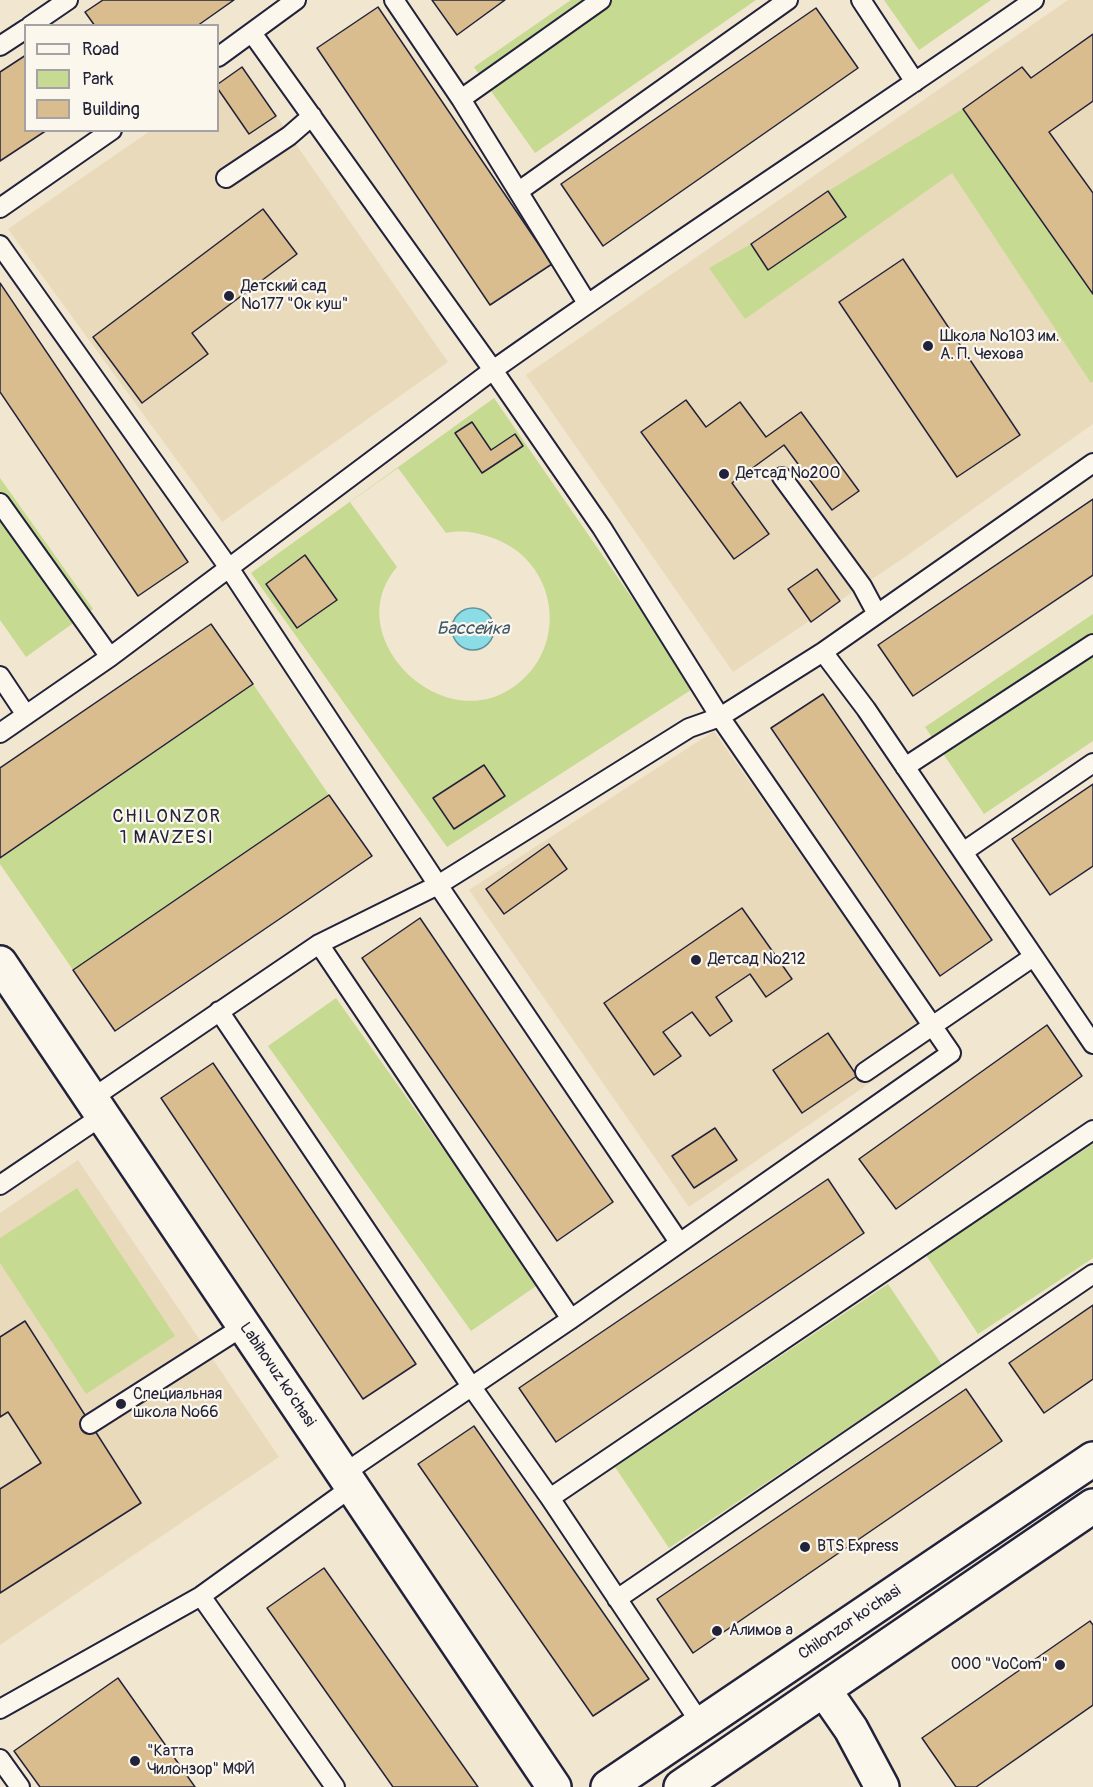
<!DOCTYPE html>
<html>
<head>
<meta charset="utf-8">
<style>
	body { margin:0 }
	#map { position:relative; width:1093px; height:1787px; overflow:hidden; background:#f1e6d0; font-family:Pangolin,sans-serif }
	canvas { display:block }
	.legend { position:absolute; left:24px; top:24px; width:195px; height:108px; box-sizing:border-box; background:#fbf7ec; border:2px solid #a4a2a5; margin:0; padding:8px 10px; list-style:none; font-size:18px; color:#22223b }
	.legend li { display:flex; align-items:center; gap:12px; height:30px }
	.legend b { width:30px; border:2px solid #a4a2a5 }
</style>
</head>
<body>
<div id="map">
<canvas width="1093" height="1787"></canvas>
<ul class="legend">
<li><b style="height:8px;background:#fbf7ec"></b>Road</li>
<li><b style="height:16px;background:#c6db91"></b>Park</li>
<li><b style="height:16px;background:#dabd8e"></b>Building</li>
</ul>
</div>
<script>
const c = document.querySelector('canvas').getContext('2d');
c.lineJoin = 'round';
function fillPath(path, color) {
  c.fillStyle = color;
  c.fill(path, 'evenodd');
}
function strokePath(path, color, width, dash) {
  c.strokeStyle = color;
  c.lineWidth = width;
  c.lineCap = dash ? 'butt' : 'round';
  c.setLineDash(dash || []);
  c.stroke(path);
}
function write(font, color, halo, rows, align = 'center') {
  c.font = font + ' Pangolin,sans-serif';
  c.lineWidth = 4.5;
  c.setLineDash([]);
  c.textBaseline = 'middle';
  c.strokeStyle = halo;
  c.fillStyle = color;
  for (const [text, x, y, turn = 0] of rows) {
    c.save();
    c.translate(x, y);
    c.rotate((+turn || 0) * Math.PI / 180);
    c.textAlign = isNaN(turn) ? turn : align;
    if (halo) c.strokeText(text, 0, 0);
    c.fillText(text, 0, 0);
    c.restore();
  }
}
fillPath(new Path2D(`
	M1068,0H1093V424L908,555L733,672L526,375Z
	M242,67L448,362L222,522L8,229L150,131L218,130V84Z
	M714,731L931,1041L689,1207L469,890Z
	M78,1160L279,1457L0,1645V1213Z`), '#eadabc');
fillPath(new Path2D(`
	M571,0H756L535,153L474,67Z
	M884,0H991L919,50Z
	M963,109L1093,294V381L1091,383L952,173L745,319L709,268L751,244L769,270L846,217L828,191Z
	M494,398L694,688L447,847L251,573ZM398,468L446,533C462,530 475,532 490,537C559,559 571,649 512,688C440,737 338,635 397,567L350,502Z
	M0,478L93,609L26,657L0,620Z
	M1093,614V741L984,814L925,727Z
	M253,684L329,795L73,970L0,864V858Z
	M336,998L539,1284L471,1331L268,1046Z
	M1093,1144V1258L978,1334L926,1255Z
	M77,1188L175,1336L86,1394L0,1263V1238Z
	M888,1284L942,1365L669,1548L615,1467Z`), '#c6db91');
const water = new Path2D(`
	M452 629a21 21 0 1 1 42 0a21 21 0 1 1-42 0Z`);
fillPath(water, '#8bdce4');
strokePath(water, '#6192a0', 1.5);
const building = new Path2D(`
	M103,0H234L197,26H95L85,12Z
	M432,0H505L457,35Z
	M378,7L552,264L490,305L317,48Z
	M816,8L858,68L603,246L561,184Z
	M1093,34V101L1049,132L1093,193V294L963,109L1022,67L1031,78Z
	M26,55V130H47L0,161V72Z
	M242,67L276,116L249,134L218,89V84Z
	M828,191L846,217L768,270L751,244Z
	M263,209L297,254L192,333L208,354L142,403L93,337Z
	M903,259L1020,435L957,477L839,302Z
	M0,283L188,562L138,596L0,392Z
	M686,400L706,427L740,402L766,437L801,412L859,491L832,510L784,445L732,483L769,534L734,559L641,432Z
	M472,422L491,450L515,434L523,446L482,473L455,433Z
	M1093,499V575L913,696L878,645Z
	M305,555L337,600L297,628L266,584Z
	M817,569L840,601L811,622L788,589Z
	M211,624L253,684L0,858V768Z
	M823,694L992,940L940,976L771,728Z
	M484,765L505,796L454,829L433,798Z
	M1093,784V866L1050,895L1012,839Z
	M329,795L372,856L115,1031L73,970Z
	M549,844L567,869L504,914L486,889Z
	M742,908L792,979L766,997L750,974L716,997L732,1021L710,1036L692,1012L663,1032L681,1056L654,1075L604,1003Z
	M420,918L613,1202L557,1241L362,958Z
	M1047,1025L1082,1076L896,1209L859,1159Z
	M828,1033L857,1076L802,1113L773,1070Z
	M213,1063L416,1364L363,1399L161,1098Z
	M715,1128L737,1160L694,1188L672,1156Z
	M828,1179L864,1233L556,1442L519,1388Z
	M1093,1305V1379L1044,1413L1009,1363Z
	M25,1321L141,1503L0,1593V1489L41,1463L8,1412L0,1417V1337Z
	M966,1389L1002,1441L693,1653L657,1599Z
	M474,1426L649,1679L593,1716L418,1464Z
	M324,1568L478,1787H393L267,1608Z
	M1090,1621L1093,1625V1705L976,1787H956L922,1738Z
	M118,1678L195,1787H40L14,1751Z`);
fillPath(building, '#dabd8e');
strokePath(building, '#22223b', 1.5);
const service = new Path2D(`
	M394,0L461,99L587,303
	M861,0L915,82
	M30,26L68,0
	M0,46L26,29
	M218,57L296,0
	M461,99L601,0
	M226,178L289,136L312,116
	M519,191L788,0
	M0,208L112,130
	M0,245L229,568L438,885L679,1242
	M782,477L862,586L877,614
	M0,503L110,657
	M823,652L866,709L1093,1044
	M0,676L26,715
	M0,733L110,657L493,370L252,33
	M905,767L1093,644
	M963,852L1093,763
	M319,944L571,1319
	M219,1011L471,1386L550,1498L701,1724
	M865,1072L1033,957
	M91,1099L319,944L438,885L689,728L720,717L602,528L493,370C671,244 854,125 1034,0
	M0,1185L102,1116
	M90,1424L244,1326
	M343,1474L571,1319L951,1053L720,717L823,652L1093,463
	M550,1498L1093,1130
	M201,1596L335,1787
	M617,1599L1093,1274
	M0,1709L201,1596L352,1487
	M0,1759L20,1787`);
const minor = new Path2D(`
	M0,963L554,1787
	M824,1690L851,1729L882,1787`);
const secondary = new Path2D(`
	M608,1787L1093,1459
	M681,1787L1093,1506`);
strokePath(service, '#22223b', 22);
strokePath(minor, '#22223b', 38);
strokePath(secondary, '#22223b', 38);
strokePath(service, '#fbf7ec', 18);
strokePath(minor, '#fbf7ec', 33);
strokePath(secondary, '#fbf7ec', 33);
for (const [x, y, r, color] of [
	[229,296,6,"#22223b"],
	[928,346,6,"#22223b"],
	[724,474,6,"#22223b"],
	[696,960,6,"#22223b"],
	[121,1404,6,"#22223b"],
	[805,1547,6,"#22223b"],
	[717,1631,6,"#22223b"],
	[1060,1665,6,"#22223b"],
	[135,1761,6,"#22223b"]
]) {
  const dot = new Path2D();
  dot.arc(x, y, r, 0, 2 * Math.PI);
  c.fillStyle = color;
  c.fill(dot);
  strokePath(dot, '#fbf7ec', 2);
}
write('16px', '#22223b', '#fbf7ec', [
	["Детский сад",241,287],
	["№177 \"Ок куш\"",241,305],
	["Школа №103 им.",940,337],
	["А. П. Чехова",940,355],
	["Детсад №200",736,474],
	["Детсад №212",708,960],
	["Специальная",133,1395],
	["школа №66",133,1413],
	["BTS Express",817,1547],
	["Алимов а",729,1631],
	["ООО \"VoCom\"",1048,1665,"right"],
	["\"Катта",147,1752],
	["Чилонзор\" МФЙ",147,1770]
], 'left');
write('16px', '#22223b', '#fbf7ec', [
	["Labihovuz ko'chasi",277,1375,56],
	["Chilonzor ko'chasi",850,1623,-34]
]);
write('italic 18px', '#425a6e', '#fbf7ec', [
	["Бассейка",473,629]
]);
c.letterSpacing = '1.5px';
write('18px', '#22223b', '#fbf7ec', [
	["CHILONZOR",167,817],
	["1 MAVZESI",167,838]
]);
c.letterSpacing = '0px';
</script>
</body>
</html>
